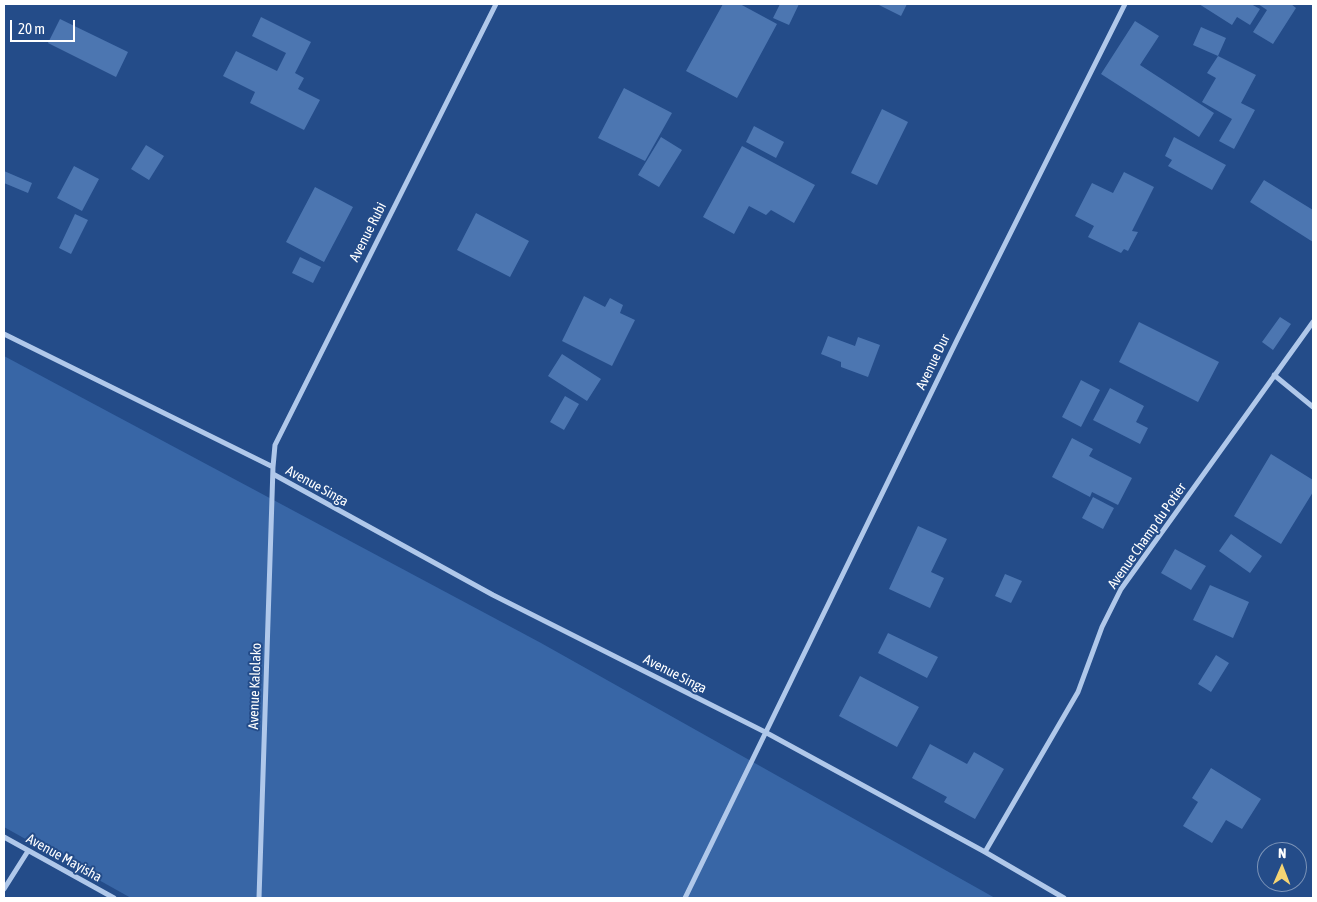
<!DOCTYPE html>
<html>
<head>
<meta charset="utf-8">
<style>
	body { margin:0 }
	#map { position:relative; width:1317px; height:902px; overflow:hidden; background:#244c89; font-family:"Asap Condensed",sans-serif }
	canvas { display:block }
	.frame { position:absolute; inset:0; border:5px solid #fff; pointer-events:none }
	.north { position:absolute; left:1257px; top:842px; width:50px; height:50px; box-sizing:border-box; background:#244c89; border:1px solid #7c94b8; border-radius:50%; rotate:1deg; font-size:14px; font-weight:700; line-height:20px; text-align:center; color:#fff }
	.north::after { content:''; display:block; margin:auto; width:18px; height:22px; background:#f5d473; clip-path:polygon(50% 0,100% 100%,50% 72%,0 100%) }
	.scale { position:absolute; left:10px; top:20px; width:65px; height:22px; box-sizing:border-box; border:2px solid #fff; border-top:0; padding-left:6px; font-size:15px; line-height:18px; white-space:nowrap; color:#fff; -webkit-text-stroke:4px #244c89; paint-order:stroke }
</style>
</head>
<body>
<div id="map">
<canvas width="1317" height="902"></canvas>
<div class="frame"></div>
<div class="north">N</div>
<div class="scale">20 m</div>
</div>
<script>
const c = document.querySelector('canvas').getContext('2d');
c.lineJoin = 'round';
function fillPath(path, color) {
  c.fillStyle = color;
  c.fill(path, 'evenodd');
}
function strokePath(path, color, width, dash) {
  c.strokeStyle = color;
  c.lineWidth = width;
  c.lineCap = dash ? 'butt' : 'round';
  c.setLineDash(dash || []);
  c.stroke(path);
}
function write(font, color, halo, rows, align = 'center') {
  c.font = font + ' "Asap Condensed",sans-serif';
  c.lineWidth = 4;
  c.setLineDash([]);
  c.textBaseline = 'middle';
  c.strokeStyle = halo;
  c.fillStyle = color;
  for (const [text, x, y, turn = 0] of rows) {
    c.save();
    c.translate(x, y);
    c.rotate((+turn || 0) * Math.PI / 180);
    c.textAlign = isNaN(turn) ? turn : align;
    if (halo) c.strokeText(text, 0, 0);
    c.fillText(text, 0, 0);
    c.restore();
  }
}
fillPath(new Path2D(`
	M4,356L541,643L995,898H131L4,827Z`), '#3866a6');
fillPath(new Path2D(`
	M723,4H740L777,24L737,98L686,71Z
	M780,4H799L789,25L773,18Z
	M877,4H907L901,16Z
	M1199,4H1251L1260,9L1250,25L1237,17L1232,25Z
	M1258,4H1291L1296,8L1273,44L1253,32L1267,10Z
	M261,17L311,42L295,73L304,78L298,89L320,100L304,130L250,103L255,92L223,76L236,51L277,71L286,53L252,36Z
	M60,19L128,52L116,77L48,43Z
	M1135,21L1159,36L1140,65L1214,113L1199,137L1101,74Z
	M1201,27L1226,38L1218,56L1193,45Z
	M1218,56L1256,75L1241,103L1255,110L1234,149L1219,141L1232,119L1202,102L1216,78L1207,73Z
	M624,88L672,113L645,161L598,138Z
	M882,109L908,122L877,185L851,173Z
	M754,126L784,142L776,158L746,142Z
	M661,137L682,150L659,187L638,175Z
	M1174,137L1226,165L1212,190L1168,166L1172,160L1165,156Z
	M146,145L164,156L149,180L131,169Z
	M742,146L815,185L794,223L771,210L766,215L749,206L734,234L703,217Z
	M74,166L99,179L82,211L57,198Z
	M4,171L32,183L28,193L4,183Z
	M1124,172L1154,187L1132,231L1138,232L1128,251L1124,249L1121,253L1088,237L1094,226L1075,216L1092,183L1113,193Z
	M1264,180L1313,210V242L1250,202Z
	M315,187L353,207L324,262L286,242Z
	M476,213L529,241L510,277L457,250Z
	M75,214L88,220L71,254L59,248Z
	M300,257L321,267L313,283L292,273Z
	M584,296L605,307L610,298L623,305L620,313L635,320L612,366L562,341Z
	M1280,317L1291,324L1273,350L1262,342Z
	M1139,322L1219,362L1198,402L1119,362Z
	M828,336L855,346L858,337L880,345L868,377L841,367V362L821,354Z
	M562,354L601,379L587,401L548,376Z
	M1081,380L1100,390L1081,427L1062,417Z
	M1110,388L1144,406L1136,422L1148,428L1140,444L1093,420Z
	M565,396L579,404L564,430L550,422Z
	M1072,438L1093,449L1089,456L1132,478L1118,505L1092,492L1090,497L1052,477Z
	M1271,454L1313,480V492L1281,544L1234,516Z
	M1093,497L1114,508L1103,529L1082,518Z
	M918,526L947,539L931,572L944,578L930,608L889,589Z
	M1231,534L1262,556L1250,573L1219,551Z
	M1175,549L1206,566L1191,590L1161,573Z
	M1005,574L1022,581L1011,603L995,596Z
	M1210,585L1249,602L1233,638L1193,620Z
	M888,633L938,657L927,678L878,653Z
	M1216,655L1229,663L1211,692L1198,684Z
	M860,676L919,707L897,747L839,716Z
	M930,744L967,764L974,752L1004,769L975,819L944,802L947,797L912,778Z
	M1211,768L1261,799L1242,829L1226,820L1212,843L1183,826L1198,802L1192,798Z`), '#4c76b1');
strokePath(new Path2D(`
	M4,334L273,467
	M1274,375L1313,407
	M273,474L493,595L765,732L985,852L1064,898
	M4,837L114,898
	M985,852L1078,692L1102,627L1121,589L1313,322
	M4,889L28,851
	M259,898L273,467L275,445L496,4
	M685,898L957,340L1125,4`), '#b0c8ea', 5);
write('14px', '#fff', '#244c89', [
	["Avenue Rubi",368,232,-63],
	["Avenue Dur",933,362,-64],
	["Avenue Singa",317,486,29],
	["Avenue Champ du Potier",1147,536,-55],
	["Avenue Singa",675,674,27],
	["Avenue Kalolako",255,686,-88],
	["Avenue Mayisha",64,858,29]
]);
</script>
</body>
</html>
